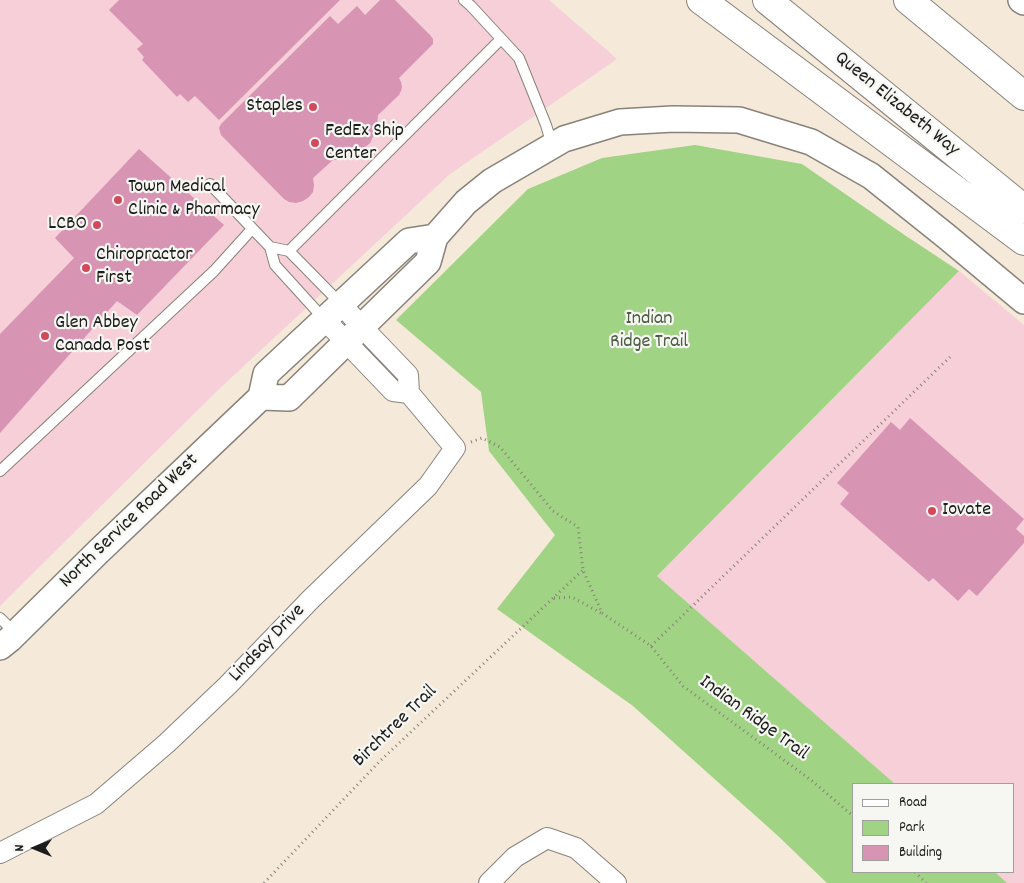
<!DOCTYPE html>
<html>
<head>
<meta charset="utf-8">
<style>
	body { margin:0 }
	#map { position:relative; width:1024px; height:883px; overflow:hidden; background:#f5e9d9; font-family:Dekko,sans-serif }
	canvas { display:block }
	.legend { position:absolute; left:852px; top:783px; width:162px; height:90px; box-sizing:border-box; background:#f6f6f2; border:1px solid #9f9f9c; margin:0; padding:6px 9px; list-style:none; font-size:15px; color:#1c1c1c }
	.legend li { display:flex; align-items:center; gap:10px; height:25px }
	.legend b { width:25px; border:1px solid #9f9f9c }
	.north { position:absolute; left:10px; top:823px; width:50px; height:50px; -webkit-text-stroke:4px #f6f6f2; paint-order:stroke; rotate:270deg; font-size:14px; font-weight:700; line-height:20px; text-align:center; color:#1c1c1c }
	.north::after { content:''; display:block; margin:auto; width:18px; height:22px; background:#1c1c1c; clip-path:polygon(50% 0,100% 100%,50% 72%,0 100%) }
</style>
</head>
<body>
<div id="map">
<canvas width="1024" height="883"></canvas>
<ul class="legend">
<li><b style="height:6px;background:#fff"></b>Road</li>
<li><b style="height:14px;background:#a0d383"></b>Park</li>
<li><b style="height:14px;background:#d795b3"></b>Building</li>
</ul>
<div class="north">N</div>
</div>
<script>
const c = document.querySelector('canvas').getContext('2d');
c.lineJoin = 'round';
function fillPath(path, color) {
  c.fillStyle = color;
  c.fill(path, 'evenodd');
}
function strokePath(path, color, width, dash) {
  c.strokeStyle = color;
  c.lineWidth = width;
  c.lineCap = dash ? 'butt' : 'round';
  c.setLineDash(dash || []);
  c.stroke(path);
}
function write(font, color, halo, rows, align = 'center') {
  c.font = font + ' Dekko,sans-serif';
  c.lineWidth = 4.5;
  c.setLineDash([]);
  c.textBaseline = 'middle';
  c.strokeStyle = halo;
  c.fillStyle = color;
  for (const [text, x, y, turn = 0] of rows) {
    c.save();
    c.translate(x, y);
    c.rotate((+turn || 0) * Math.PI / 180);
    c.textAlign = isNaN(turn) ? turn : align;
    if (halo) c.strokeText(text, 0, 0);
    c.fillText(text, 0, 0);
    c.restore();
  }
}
fillPath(new Path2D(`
	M0,0H549L617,59L450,174L218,390L0,606Z
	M959,271L1024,325V883H1007L995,872H1013V784H895L657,576Z`), '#f6cfd8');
fillPath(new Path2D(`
	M695,145L802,164L906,236L959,271L657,576L895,784H853V872H995L1007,883H827L777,835L633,706L497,609L555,535L489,451L481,392L396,320L528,189L602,158Z`), '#a0d383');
fillPath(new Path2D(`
	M119,0H340L219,120L195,96L188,102L180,94L177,97L142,60L144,57L137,49L143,44L109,10Z
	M380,0H395L430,35L433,39V44L399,78L401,82L402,87L401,91L399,95L378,115L377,128L370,143L359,153L354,155L347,159L333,160L313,178L314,185L313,192L309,197L303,201L296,203L289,202L284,199L221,135L219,128L221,124L330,16L338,24L357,6L365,15Z
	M139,149L224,225L137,315L117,301L0,433V334L74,258L55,238Z
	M910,418L1024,519L1016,529L1024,536V543L977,596L969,589L958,601L933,578L929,582L840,504L849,493L837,483L891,422L900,430Z`), '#d795b3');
const service = new Path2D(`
	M464,0L471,6L519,58L546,125L552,145
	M210,184L270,247L275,265L324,319
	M270,247L289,251L341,304
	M289,251L501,39
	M0,471L214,271L252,229
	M0,618L15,633`);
const minor = new Path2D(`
	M324,319L393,391L409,393
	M0,853L96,804L167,743L228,685L311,599L428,486L455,448L409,393L408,375L361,326L341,304
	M489,883L515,857L547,838L576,848L616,883`);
const tertiary = new Path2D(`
	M1021,0L1024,2
	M261,397L289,398L428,262L435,237L466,202L492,181L564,139L620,122L673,119L739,120L811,142L871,176L946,236L1024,301
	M0,647L10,639L98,552L261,397L266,374L409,241L435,237`);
const motorway = new Path2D(`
	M701,0L1024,241
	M767,0L1024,209
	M908,0L1024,96`);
strokePath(service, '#88827a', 12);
strokePath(minor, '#88827a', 22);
strokePath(tertiary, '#88827a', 28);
strokePath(motorway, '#88827a', 30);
strokePath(new Path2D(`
	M471,442L482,438L500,447L553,511L578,527L583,570L602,613L651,646L683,686L811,780L853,816
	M554,598L572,597L601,613
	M651,646L950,357
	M915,872L926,883
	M264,883L380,761L583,570`), '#88827a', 3, [1, 4]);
strokePath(service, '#fff', 10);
strokePath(minor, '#fff', 20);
strokePath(tertiary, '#fff', 25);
strokePath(motorway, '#fff', 28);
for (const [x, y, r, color] of [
	[313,107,5,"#d1495b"],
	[315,143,5,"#d1495b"],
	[118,200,5,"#d1495b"],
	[97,225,5,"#d1495b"],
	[86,268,5,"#d1495b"],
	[45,336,5,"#d1495b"],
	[932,511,5,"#d1495b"]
]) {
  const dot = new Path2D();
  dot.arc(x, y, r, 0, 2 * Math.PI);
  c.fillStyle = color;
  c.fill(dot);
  strokePath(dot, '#f6f6f2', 2);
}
write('20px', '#1c1c1c', '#f6f6f2', [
	["Queen Elizabeth Way",896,105,39],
	["North Service Road West",130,522,-44],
	["Lindsay Drive",268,644,-46],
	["Indian Ridge Trail",753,719,36],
	["Birchtree Trail",396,727,-44]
]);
write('20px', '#1c1c1c', '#f6f6f2', [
	["Staples",303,107,"right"],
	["FedEx Ship",325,132],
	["Center",325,155],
	["Town Medical",128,188],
	["Clinic & Pharmacy",128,211],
	["LCBO",87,225,"right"],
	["Chiropractor",96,256],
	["First",96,279],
	["Glen Abbey",55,324],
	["Canada Post",55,347],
	["Iovate",942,511]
], 'left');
write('20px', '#4a5c40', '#f6f6f2', [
	["Indian",649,320],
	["Ridge Trail",649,343]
]);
</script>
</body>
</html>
